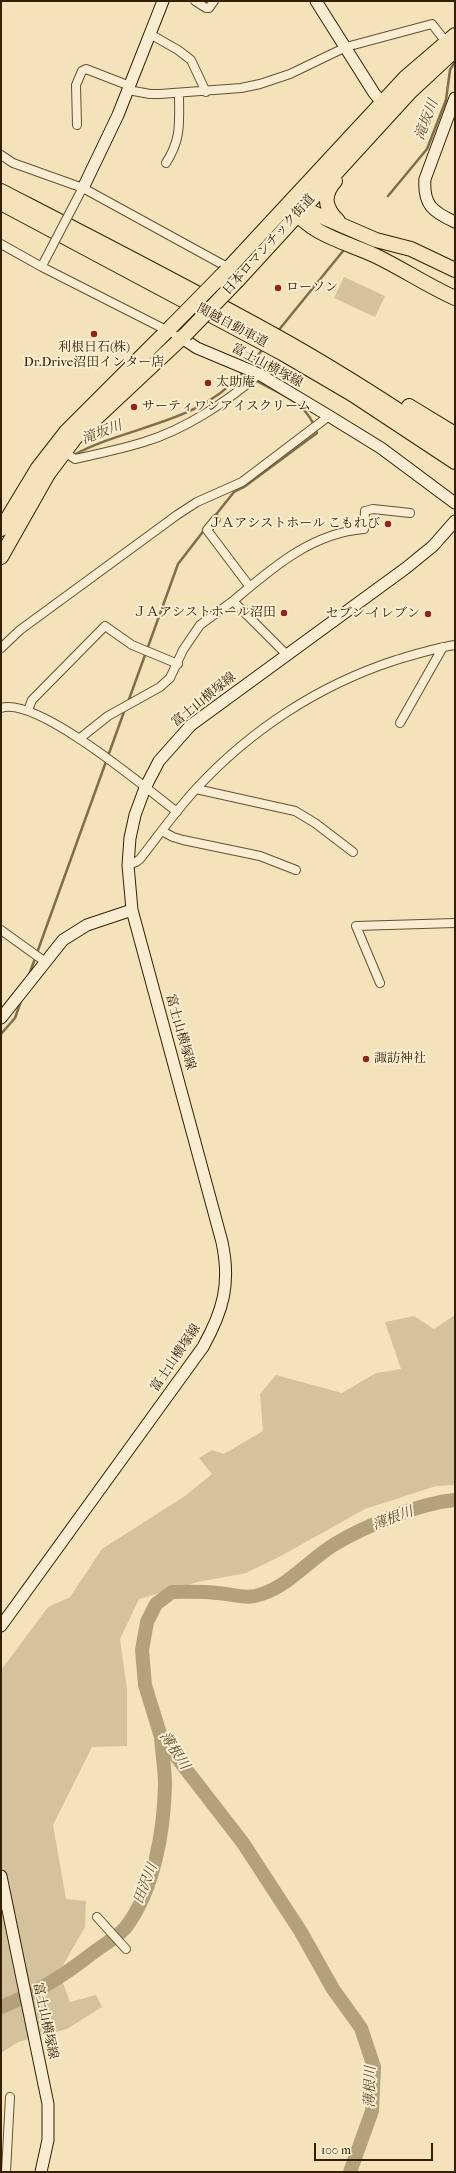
<!DOCTYPE html>
<html>
<head>
<meta charset="utf-8">
<style>
	body { margin:0 }
	#map { position:relative; width:456px; height:2173px; overflow:hidden; background:#f4e3ba; font-family:"IM FELL French Canon",serif }
	canvas { display:block }
	.frame { position:absolute; inset:0; border:2px solid #342001; pointer-events:none }
	.scale { position:absolute; left:314px; top:2143px; width:119px; height:18px; box-sizing:border-box; border:2px solid #342001; border-top:0; padding-left:5px; font-size:12px; line-height:14px; white-space:nowrap; color:#342001; -webkit-text-stroke:3px #f8edd2; paint-order:stroke }
</style>
</head>
<body>
<div id="map">
<canvas width="456" height="2173"></canvas>
<div class="frame"></div>
<div class="scale">100 m</div>
</div>
<script>
const c = document.querySelector('canvas').getContext('2d');
c.lineJoin = 'round';
function fillPath(path, color) {
  c.fillStyle = color;
  c.fill(path, 'evenodd');
}
function strokePath(path, color, width, dash) {
  c.strokeStyle = color;
  c.lineWidth = width;
  c.lineCap = dash ? 'butt' : 'round';
  c.setLineDash(dash || []);
  c.stroke(path);
}
function write(font, color, halo, rows, align = 'center') {
  c.font = font + ' "IM FELL French Canon","Noto Serif JP",serif';
  c.lineWidth = 4;
  c.setLineDash([]);
  c.textBaseline = 'middle';
  c.strokeStyle = halo;
  c.fillStyle = color;
  for (const [text, x, y, turn = 0] of rows) {
    c.save();
    c.translate(x, y);
    c.rotate((+turn || 0) * Math.PI / 180);
    c.textAlign = isNaN(turn) ? turn : align;
    if (halo) c.strokeText(text, 0, 0);
    c.fillText(text, 0, 0);
    c.restore();
  }
}
fillPath(new Path2D(`
	M344,277L385,296L375,317L334,298Z
	M455,1315V1485L436,1486L365,1509L279,1557L246,1573L198,1582L139,1599L120,1639L127,1689V1746L92,1747L53,1825L66,1899L86,1901L85,1927L59,1972L70,2002L96,1995L102,2007L67,2029L18,2042L1,2053V1670L48,1607L70,1597L102,1549L185,1496L212,1474L199,1458L212,1450L224,1454L263,1431L260,1394L276,1375L342,1393L376,1373L401,1369L385,1322L414,1316L434,1329Z`), '#d3c29b');
strokePath(new Path2D(`
	M388,196L427,149L446,100L450,70L454,63
	M278,331L343,251
	M248,367L263,349
	M242,373L251,378
	M72,456C128,425 197,425 242,373
	M214,517L234,492L244,487L317,433C308,402 281,395 255,380
	M128,702L178,564L205,529
	M29,975L125,709
	M1,1034L15,1018L21,1001`), '#806d4a', 2.5);
strokePath(new Path2D(`
	M1,2007C34,1994 62,1977 90,1955C101,1946 117,1938 126,1927C154,1890 164,1831 165,1785C165,1769 162,1753 161,1737
	M350,2172L372,2111L374,2067L361,2028L333,1989L301,1932L243,1843L161,1737L145,1685L142,1650L147,1622L156,1604L172,1592C187,1592 202,1591 217,1593C234,1594 246,1600 262,1594C291,1584 310,1559 335,1544C365,1526 420,1503 455,1500`), '#b3a17b', 14);
const street = new Path2D(`
	M195,1L206,8H209L214,1
	M150,34L178,50L191,60L206,92
	M128,90L150,94H160L241,88L260,84L290,74L346,47L432,24L446,42
	M77,125L76,85L82,71L86,69L130,86
	M1,155L13,163L83,188L229,268
	M166,163C182,138 179,122 179,93
	M1,244L42,267L182,338
	M64,452L75,459C98,454 121,449 144,442C184,430 227,402 259,374
	M216,519L207,530L250,587
	M233,601C271,569 311,533 364,529L365,511L373,509L410,513
	M1,648L20,630L177,515L197,502L242,482L329,416
	M1,708C37,696 146,788 177,812
	M28,710L32,700L105,626L132,645L178,664
	M400,723L443,647
	M79,739L108,716L160,687L170,678L183,650L200,625L233,601L287,655
	M196,789L295,811L315,823L353,852
	M162,831L173,837L183,840L260,856L296,870
	M128,865L136,862L140,859C158,836 175,812 195,790C250,730 319,685 396,660C416,654 435,648 455,645
	M1,930L44,961
	M380,983L356,926L455,923
	M97,1917L126,1949
	M6,2172L10,2097`);
const secondary = new Path2D(`
	M316,1L374,93L387,109
	M455,98L425,179C423,205 433,212 455,222
	M83,188L118,115L163,1
	M182,338L197,348L259,374L329,416L381,448L455,503
	M1,1018L63,940L87,925L132,910
	M1,1626L203,1347C223,1311 231,1284 222,1242L132,910L128,865L130,838L135,815L145,788L159,761L191,725L406,568L433,546L455,521
	M1,1876L48,2104V2140L41,2172`);
const highway = new Path2D(`
	M335,181C322,196 325,208 338,221
	M1,191C98,241 196,291 292,345C348,377 402,412 455,448
	M1,203L282,353L352,394L455,462
	M295,205L376,240L411,249L455,270
	M293,208C310,235 349,243 376,256C403,269 428,286 455,298
	M226,271L406,77L455,35
	M237,281L409,93L455,50
	M409,406L455,434
	M1,529L38,468L66,432L171,327
	M1,557L48,474L75,438L185,335`);
strokePath(street, '#64512f', 10);
strokePath(secondary, '#342001', 13);
strokePath(highway, '#342001', 16);
strokePath(street, '#f8edd2', 8);
strokePath(secondary, '#f8edd2', 11);
strokePath(highway, '#f4e3ba', 14);
const streetBridge = new Path2D(`
	M44,262L80,193`);
const highwayBridge = new Path2D(`
	M171,327L226,271
	M185,335L237,281`);
strokePath(streetBridge, '#64512f', 10, []);
strokePath(highwayBridge, '#342001', 16, []);
strokePath(streetBridge, '#f8edd2', 8);
strokePath(highwayBridge, '#f4e3ba', 14);
for (const [x, y, r, color] of [
	[278,288,4,"#8f2418"],
	[94,334,4,"#8f2418"],
	[208,383,4,"#8f2418"],
	[134,407,4,"#8f2418"],
	[388,524,4,"#8f2418"],
	[284,613,4,"#8f2418"],
	[428,614,4,"#8f2418"],
	[366,1059,4,"#8f2418"]
]) {
  const dot = new Path2D();
  dot.arc(x, y, r, 0, 2 * Math.PI);
  c.fillStyle = color;
  c.fill(dot);
  strokePath(dot, '#f8edd2', 1.5);
}
write('13px', '#342001', '#f8edd2', [
	["日本ロマンチック街道",269,245,-48],
	["関越自動車道",232,326,28],
	["富士山横塚線",267,366,28],
	["富士山横塚線",204,700,-39],
	["富士山横塚線",180,1032,74],
	["富士山横塚線",176,1358,-56],
	["富士山横塚線",45,2021,78]
]);
write('13px', '#342001', '#f8edd2', [
	["ローソン",286,288],
	["利根日石(株)",94,348,"center"],
	["Dr.Drive沼田インター店",94,363,"center"],
	["太助庵",216,383],
	["サーティワンアイスクリーム",142,407],
	["ＪＡアシストホール こもれび",380,524,"right"],
	["ＪＡアシストホール沼田",276,613,"right"],
	["セブン-イレブン",420,614,"right"],
	["諏訪神社",374,1059]
], 'left');
write('italic 14px', '#604d2c', '#f8edd2', [
	["滝坂川",427,120,-69],
	["滝坂川",102,433,-21],
	["薄根川",393,1519,-20],
	["薄根川",174,1751,56],
	["田沢川",146,1884,-69],
	["薄根川",371,2087,-89]
]);
</script>
</body>
</html>
